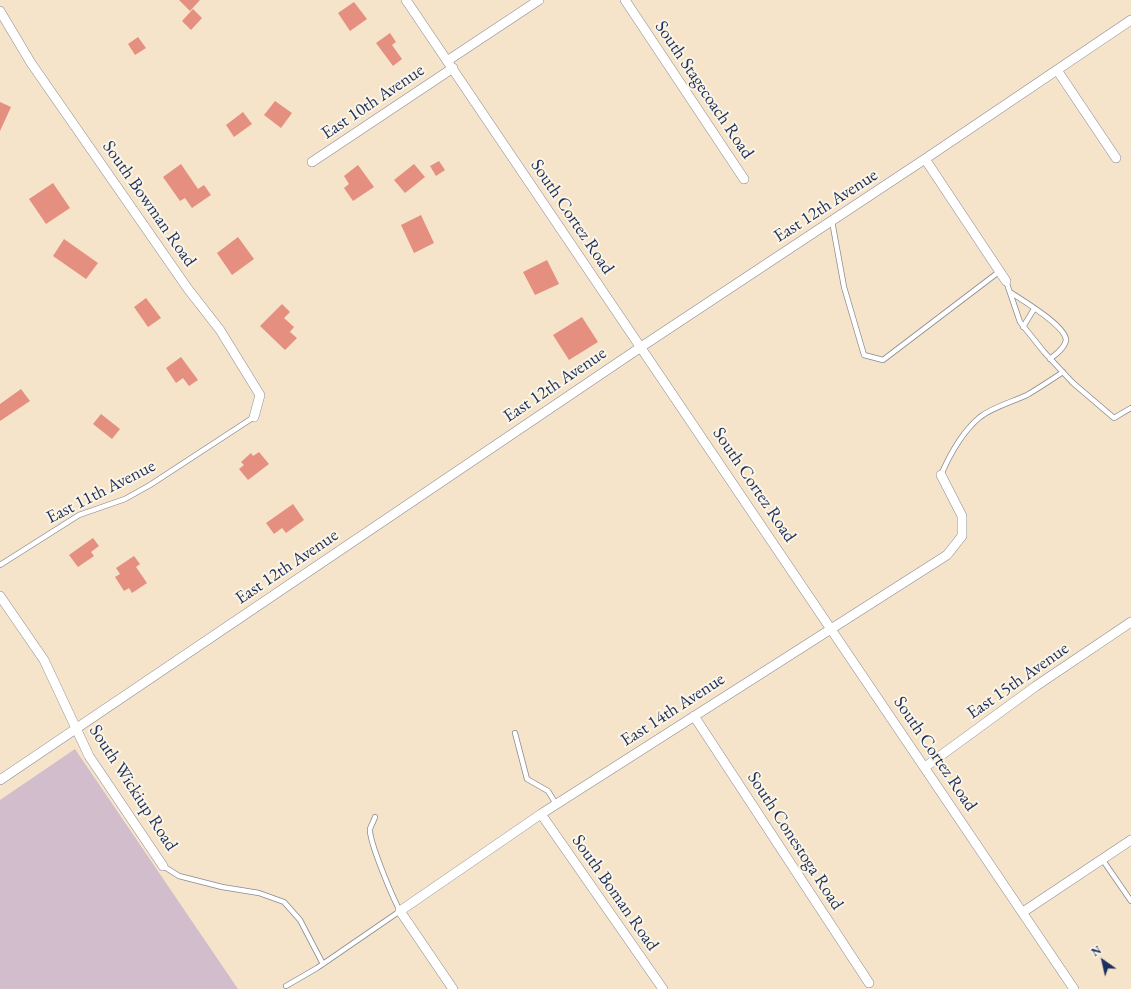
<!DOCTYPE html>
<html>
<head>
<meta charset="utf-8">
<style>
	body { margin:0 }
	#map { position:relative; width:1131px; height:989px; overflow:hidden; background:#f6e4ca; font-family:"EB Garamond",serif }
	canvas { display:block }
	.north { position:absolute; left:1083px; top:941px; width:40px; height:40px; -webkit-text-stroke:3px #fcf5e5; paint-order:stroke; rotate:326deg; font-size:11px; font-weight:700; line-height:16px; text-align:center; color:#1b2f5e }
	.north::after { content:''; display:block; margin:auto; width:14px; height:18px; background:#1b2f5e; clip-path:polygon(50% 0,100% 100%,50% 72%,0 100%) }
</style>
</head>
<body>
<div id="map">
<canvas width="1131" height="989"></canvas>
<div class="north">N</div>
</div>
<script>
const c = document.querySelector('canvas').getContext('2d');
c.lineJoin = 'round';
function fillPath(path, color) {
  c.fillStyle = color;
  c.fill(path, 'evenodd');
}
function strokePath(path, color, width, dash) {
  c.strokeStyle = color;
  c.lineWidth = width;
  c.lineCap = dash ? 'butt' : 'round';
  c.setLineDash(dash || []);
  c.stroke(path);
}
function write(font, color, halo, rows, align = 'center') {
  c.font = font + ' "EB Garamond",serif';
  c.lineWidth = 4;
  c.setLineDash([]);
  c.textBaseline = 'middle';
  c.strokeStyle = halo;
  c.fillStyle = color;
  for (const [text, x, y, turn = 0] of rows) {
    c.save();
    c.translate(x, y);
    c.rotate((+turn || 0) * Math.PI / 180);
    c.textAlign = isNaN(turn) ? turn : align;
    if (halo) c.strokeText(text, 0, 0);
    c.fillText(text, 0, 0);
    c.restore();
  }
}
fillPath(new Path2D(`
	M75,749L238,989H0V800Z`), '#d1bdcb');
fillPath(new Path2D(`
	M179,0H200L190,11Z
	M354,2L367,19L350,31L338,13Z
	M193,9L202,18L191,30L182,21Z
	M390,33L396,42L392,45L402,59L393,66L376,43Z
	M138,37L146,48L135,55L128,44Z
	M275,101L292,113L281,128L264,115Z
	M0,102L11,107L0,131Z
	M243,112L252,124L234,137L226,125Z
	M439,161L445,170L436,176L430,166Z
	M181,164L198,189L204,185L211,195L192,208L185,198L180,201L163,177Z
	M414,164L425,177L405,193L394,180Z
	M358,165L374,187L353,201L344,188L349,184L344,176Z
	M53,183L70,208L46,224L29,199Z
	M421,215L434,243L414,253L401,225Z
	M238,237L254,259L232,275L217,253Z
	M64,239L98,263L86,279L53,256Z
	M547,260L559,284L535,295L523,272Z
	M146,298L161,318L148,327L134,307Z
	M282,304L290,312L284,318L294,327L290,332L297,338L285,350L260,326Z
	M582,317L598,342L569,360L553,335Z
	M181,357L198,380L189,386L183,378L176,383L166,368Z
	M21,389L30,401L0,421V404Z
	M101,414L120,429L112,439L93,424Z
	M259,452L269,464L248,480L239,469L244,465L241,462L251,453L253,456Z
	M293,504L304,520L286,533L282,528L274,534L266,523Z
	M93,538L99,546L91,552L94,556L78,567L69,555Z
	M134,556L140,564L136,567L147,583L132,593L129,588L124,591L115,577L120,574L116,568Z`), '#e48f7f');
const lane = new Path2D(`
	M832,221L844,287L864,355L883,360L1000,271
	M1006,281L1020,322L1044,352L1073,383L1114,418L1131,408
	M1010,292C1022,300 1066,326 1066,340C1065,348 1056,354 1050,359
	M1023,327L1034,309
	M941,475C950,454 962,432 980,417C993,407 1012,402 1027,395C1039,388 1051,380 1063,372
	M0,565L79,515L125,499L150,485L254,417
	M515,733L527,779L548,791L556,804
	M1102,859L1131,901
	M163,866L179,876L222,887L259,893L284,902L300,920L323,964
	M286,986L317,968L400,911C393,898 369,842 370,829C371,825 374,821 375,817`);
const street = new Path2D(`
	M406,0L1074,989
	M625,0L744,179
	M0,11L31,63L188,289L220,330L260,395L254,417
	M447,61L539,0
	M1057,70L1116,158
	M925,159L1006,281
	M312,162L453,68
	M0,596L44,660L89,756L163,866
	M694,716L869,983
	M925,767L1036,686L1131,622
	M0,780L641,347L925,159L1131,20
	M541,814L663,989
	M1023,912L1131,840
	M453,989L400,911L541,814L947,555L962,536V516L941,475`);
strokePath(lane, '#888a94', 6);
strokePath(street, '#888a94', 10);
strokePath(lane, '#fff', 4.5);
strokePath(street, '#fff', 9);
write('18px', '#1b2f5e', '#fcf5e5', [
	["South Stagecoach Road",704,90,56],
	["East 10th Avenue",373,102,-34],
	["South Bowman Road",149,204,55],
	["East 12th Avenue",826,206,-33],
	["South Cortez Road",572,217,56],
	["East 12th Avenue",555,385,-34],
	["South Cortez Road",754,485,56],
	["East 11th Avenue",101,492,-27],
	["East 12th Avenue",287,567,-34],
	["East 15th Avenue",1018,681,-35],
	["East 14th Avenue",673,710,-33],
	["South Cortez Road",935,754,56],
	["South Wickiup Road",133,788,57],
	["South Conestoga Road",795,841,57],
	["South Boman Road",615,893,55]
]);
</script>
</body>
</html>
